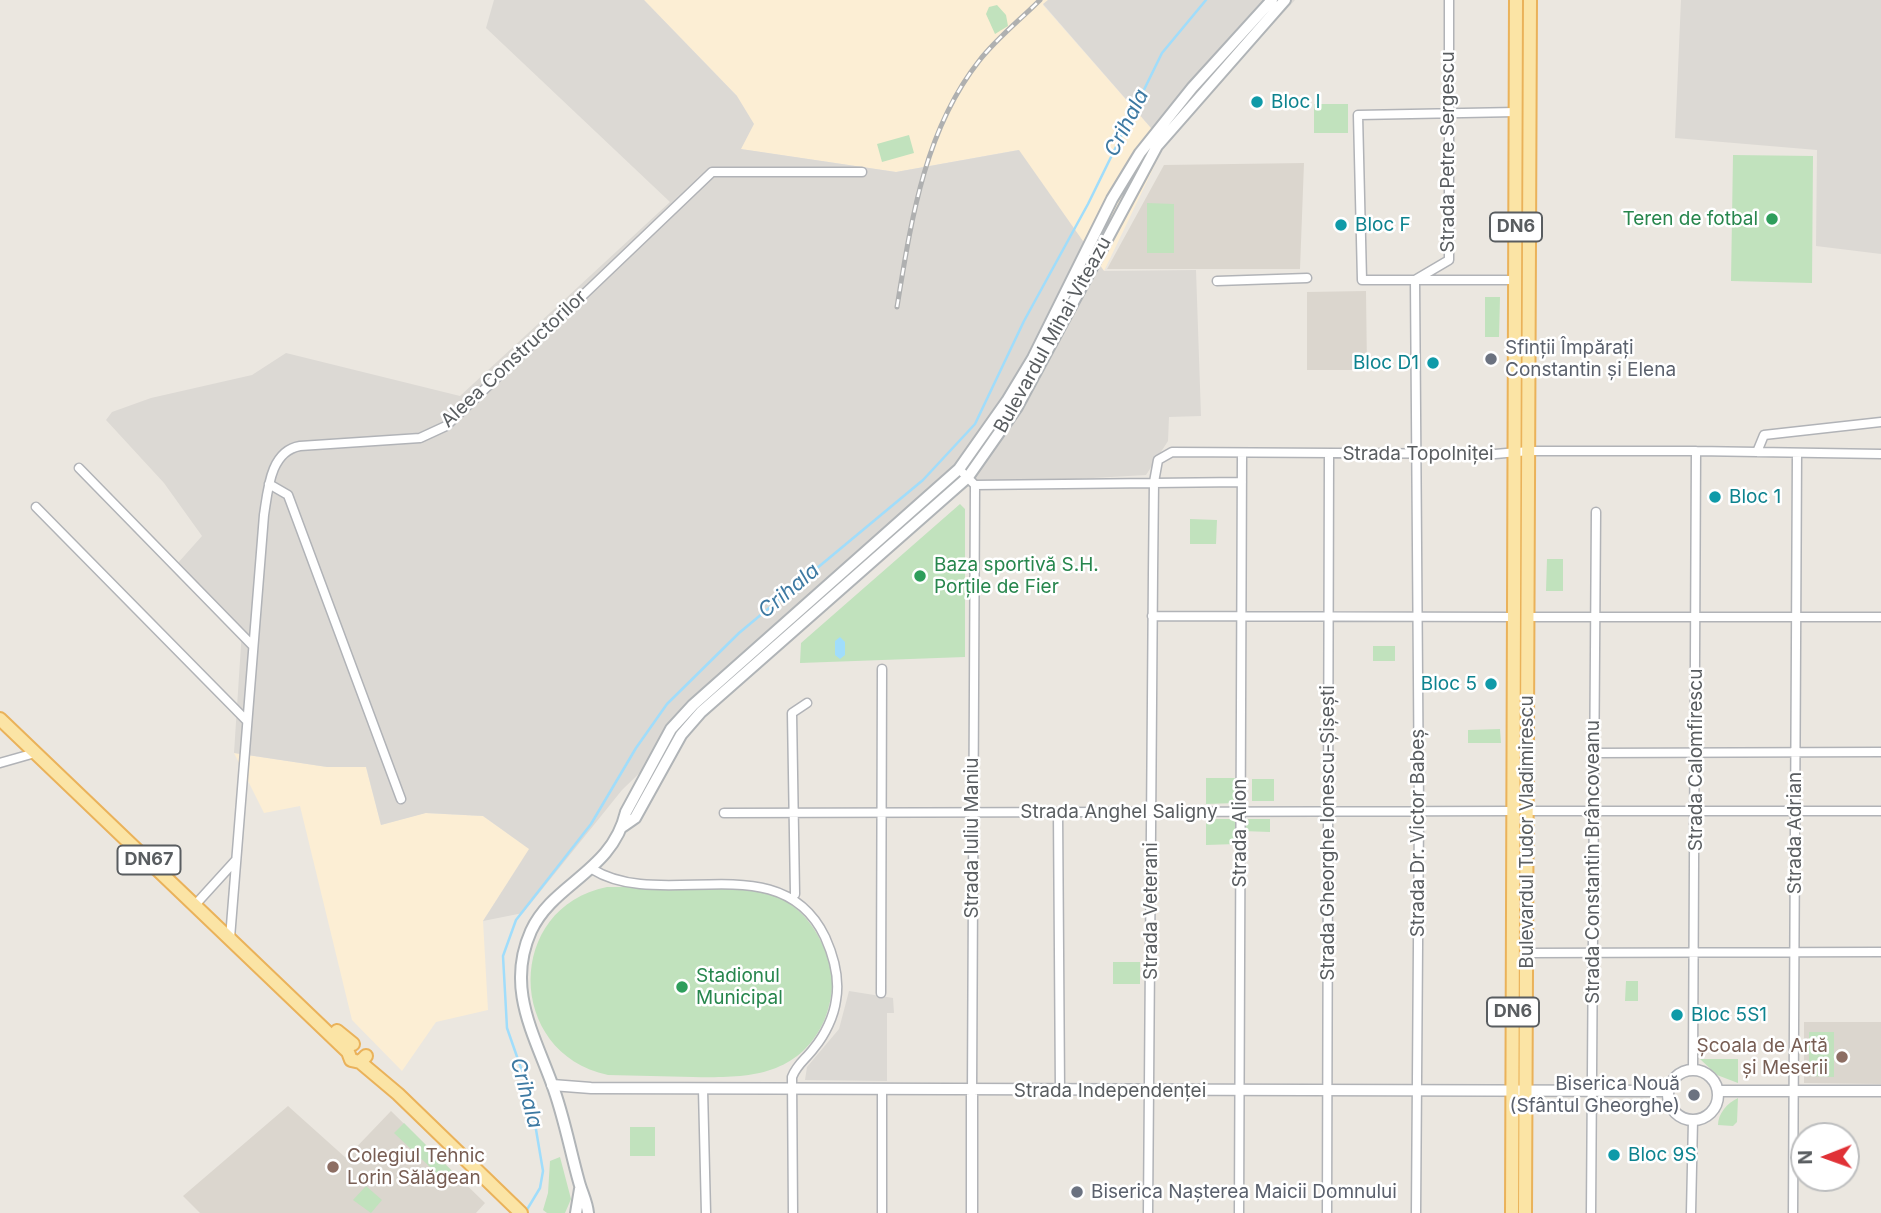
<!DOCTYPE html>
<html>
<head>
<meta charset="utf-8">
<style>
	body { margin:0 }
	#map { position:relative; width:1881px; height:1213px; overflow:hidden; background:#ebe7e0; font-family:Inter,sans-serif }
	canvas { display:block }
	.north { position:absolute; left:1790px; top:1122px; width:70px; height:70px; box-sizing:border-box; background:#fff; border:2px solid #bdbebf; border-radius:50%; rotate:269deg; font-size:19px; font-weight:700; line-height:28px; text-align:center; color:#595d60 }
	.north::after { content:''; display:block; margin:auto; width:24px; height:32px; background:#e03136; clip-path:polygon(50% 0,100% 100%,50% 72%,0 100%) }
</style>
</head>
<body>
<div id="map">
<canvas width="1881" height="1213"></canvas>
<div class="north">N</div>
</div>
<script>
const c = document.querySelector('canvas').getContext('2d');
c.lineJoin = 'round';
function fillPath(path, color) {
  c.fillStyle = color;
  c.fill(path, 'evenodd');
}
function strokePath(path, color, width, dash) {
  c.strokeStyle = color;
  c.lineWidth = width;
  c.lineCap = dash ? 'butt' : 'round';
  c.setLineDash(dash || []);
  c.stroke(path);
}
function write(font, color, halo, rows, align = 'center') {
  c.font = font + ' Inter,sans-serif';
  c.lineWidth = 5;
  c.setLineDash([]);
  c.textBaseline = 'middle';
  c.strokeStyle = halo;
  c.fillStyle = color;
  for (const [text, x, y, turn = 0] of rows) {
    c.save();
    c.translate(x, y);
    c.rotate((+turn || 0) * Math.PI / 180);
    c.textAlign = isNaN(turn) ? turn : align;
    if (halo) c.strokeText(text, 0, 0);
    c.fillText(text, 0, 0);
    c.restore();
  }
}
fillPath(new Path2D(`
	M644,0H1048L1043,5L1165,144L1104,271L1018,150L896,172L740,149L737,96Z
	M234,753L327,767H366L381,825L425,813L483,816L530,849L483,921L488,1010L436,1022L402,1071L352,1020L300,806L264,813Z`), '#fceed4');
fillPath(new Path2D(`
	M494,0H644L737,96L754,124L741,149L896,172L1019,150L1104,271L1196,270L1201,416L1169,417L1168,441L1146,475L970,485L754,662L622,790L523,913L483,921L529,849L483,816L426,813L381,825L366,767H327L234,753L242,630L177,564L202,536L164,483L106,420L112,412L151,398L252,375L286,353L460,396L670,202L486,28Z
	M1048,0H1295L1165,144L1043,4Z
	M1681,0H1881V254L1816,246L1817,150L1675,138Z
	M849,991L893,998L894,1013H887V1081L805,1080L807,1067L839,1029Z`), '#dcd9d4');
fillPath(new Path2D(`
	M1304,163L1300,269H1107L1164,165Z
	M1366,291L1367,370H1307V292Z
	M1804,1022H1881V1084L1804,1083Z
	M288,1106L346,1158L391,1111L485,1203L476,1213H200L183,1196Z`), '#dbd6ce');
fillPath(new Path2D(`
	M997,5L1006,15L1008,26L995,34L986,14L989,7Z
	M1314,104H1348V133H1314Z
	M909,135L914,153L882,162L877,144Z
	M1733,155L1813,156L1812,283L1731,281Z
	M1147,203L1174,204V253H1147Z
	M1485,297H1500L1499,337H1485Z
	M960,504L965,509V657L800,663L801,643Z
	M1190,519L1217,520L1216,544H1190Z
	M1547,559H1563V591H1546Z
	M1373,646H1395V661H1373Z
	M1500,729L1501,743H1468V730Z
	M1206,778H1236V803L1206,804Z
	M1252,779H1274V801H1252Z
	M1206,819H1236V844L1206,845Z
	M1242,819H1270V832L1242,831Z
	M607,887C646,888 744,882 776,896C805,909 821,935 830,964C835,983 831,1004 824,1021C798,1077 747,1078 693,1077C665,1076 637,1076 608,1075C505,1053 505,907 607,887Z
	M1113,962H1140V984H1113Z
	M1626,981H1638V1001H1625Z
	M1809,1032H1834V1077L1809,1076Z
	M1700,1059H1738V1083L1717,1075Z
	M1738,1098L1737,1122L1733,1126L1718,1125C1718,1114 1727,1103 1738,1098Z
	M404,1123L457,1176L449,1185L394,1133Z
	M630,1127H655V1156H630Z
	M560,1157L571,1199L565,1213H547L543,1210L548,1193L550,1161Z
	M366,1186L382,1200L371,1213L353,1200Z`), '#c1e2bd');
fillPath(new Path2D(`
	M840,637L845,642V655L840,659L835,655V641Z`), '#a0ddfb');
strokePath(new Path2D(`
	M525,1213L540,1188L543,1171L530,1094L507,1028L503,956L516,920L591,824L636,748L667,704L739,633L923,480L975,424L1024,321L1088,204L1162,53L1206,0`), '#a0ddfb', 2.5);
const minor = new Path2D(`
	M1515,280H1362L1358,115L1516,112
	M1217,281L1307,278
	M1757,452L1764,435L1881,422
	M79,468L253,646
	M959,469L975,485L972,1092
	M269,484L288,495L401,799
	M975,485L1242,482
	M36,507L246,720
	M1152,616L1515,617
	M1528,617H1881
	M1594,753L1881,752
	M0,763L35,753
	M1528,811H1881
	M1058,812L1060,1092
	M724,813L1515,811
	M592,869C662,913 780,843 825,937C834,957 840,978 836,1000C834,1016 825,1035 814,1048C806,1059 797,1064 792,1077L793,1213
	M795,894L792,713L807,703
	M195,905L235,861
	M230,938L264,515C268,490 270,451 300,446L420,438L446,426L712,172H862
	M1526,953L1881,952
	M881,993L882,669
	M1693,1069L1696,451
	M703,1089L706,1213
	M882,1213V1090
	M1148,1213L1153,573L1154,482L1158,460L1172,452L1495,454L1529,451H1696L1881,454
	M1239,1213L1242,453
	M1327,1213L1329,453
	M1416,1213L1419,812L1415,280L1449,260V0
	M1591,1213L1596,512
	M1691,1213L1693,1120
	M1793,1213L1797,453`);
const tertiary = new Path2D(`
	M1668 1095a25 25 0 1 1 50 0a25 25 0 1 1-50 0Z
	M552,1085L591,1088L1668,1091
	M1718,1091H1881
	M972,1213V1092`);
const secondary = new Path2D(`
	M622,827L635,818L681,735L701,712L968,477L1017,407L1157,146L1285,0
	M576,1213L580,1189
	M588,1213C587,1202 582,1193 579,1182C570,1150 564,1116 552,1084C533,1032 506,987 531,931C553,883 612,872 626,812L671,729L693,705L959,469L1007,401L1033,358L1112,199L1140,153L1192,88L1272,0`);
const primary = new Path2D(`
	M0,719L348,1052L351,1060L360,1062L366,1056
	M337,1031L353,1044
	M360,1062L398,1094L521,1213
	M1512,1213L1516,0
	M1525,1213L1530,0`);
strokePath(minor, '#b1b3b7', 11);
strokePath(tertiary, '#b1b3b7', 13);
strokePath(secondary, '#b0b4b7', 14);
strokePath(primary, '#eab25a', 16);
strokePath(minor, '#fff', 8);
strokePath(tertiary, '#fff', 10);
strokePath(secondary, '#fff', 10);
strokePath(primary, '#fbe4a5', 12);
const rail = new Path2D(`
	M897,307C911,222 924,131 979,61C996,39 1020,20 1040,0`);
strokePath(rail, '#afb0b0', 5);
strokePath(rail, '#fff', 2.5, [8]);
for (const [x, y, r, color] of [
	[1257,102,7,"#0f9aa8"],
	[1772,219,7,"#2e9e5b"],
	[1341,225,7,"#0f9aa8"],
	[1491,359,7,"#6b7280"],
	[1433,363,7,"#0f9aa8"],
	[1715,497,7,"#0f9aa8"],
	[920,576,7,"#2e9e5b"],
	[1491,684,7,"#0f9aa8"],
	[682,987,7,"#2e9e5b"],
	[1677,1015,7,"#0f9aa8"],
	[1842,1057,7,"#8d6e63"],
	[1694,1095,7,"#6b7280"],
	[1614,1155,7,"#0f9aa8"],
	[333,1167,7,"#8d6e63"],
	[1077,1192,7,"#6b7280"]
]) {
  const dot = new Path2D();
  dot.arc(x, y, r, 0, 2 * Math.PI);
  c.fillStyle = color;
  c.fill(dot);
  strokePath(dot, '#fff', 2.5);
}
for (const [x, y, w] of [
	[1516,227,52],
	[149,860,63],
	[1513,1012,52]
]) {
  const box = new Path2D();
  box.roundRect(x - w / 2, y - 14.5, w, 29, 5);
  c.fillStyle = '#fff';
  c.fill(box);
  strokePath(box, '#595d60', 2);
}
write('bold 18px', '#595d60', null, [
	["DN6",1516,227],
	["DN67",149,860],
	["DN6",1513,1012]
]);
write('19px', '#0d838f', '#fff', [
	["Bloc I",1271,102],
	["Bloc F",1355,225],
	["Bloc D1",1419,363,"right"],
	["Bloc 1",1729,497],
	["Bloc 5",1477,684,"right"],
	["Bloc 5S1",1691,1015],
	["Bloc 9S",1628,1155]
], 'left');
write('19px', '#595d60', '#fff', [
	["Strada Petre Sergescu",1448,152,-90],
	["Bulevardul Mihai Viteazu",1053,335,-61],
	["Aleea Constructorilor",514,359,-43],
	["Strada Topolniței",1418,454],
	["Strada Calomfirescu",1696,760,-90],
	["Strada Anghel Saligny",1119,812],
	["Bulevardul Tudor Vladimirescu",1527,832,-90],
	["Strada Alion",1240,833,-90],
	["Strada Gheorghe Ionescu-Șișești",1328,833,-90],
	["Strada Dr. Victor Babeș",1418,833,-90],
	["Strada Adrian",1795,833,-90],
	["Strada Iuliu Maniu",972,838,-90],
	["Strada Constantin Brâncoveanu",1593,862,-90],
	["Strada Veterani",1151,911,-90],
	["Strada Independenței",1110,1091]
]);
write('19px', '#27864d', '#fff', [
	["Teren de fotbal",1758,219,"right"],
	["Baza sportivă S.H.",934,565],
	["Porțile de Fier",934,587],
	["Stadionul",696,976],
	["Municipal",696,998]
], 'left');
write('19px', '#5b616d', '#fff', [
	["Sfinții Împărați",1505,348],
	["Constantin și Elena",1505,370],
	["Biserica Nouă",1680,1084,"right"],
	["(Sfântul Gheorghe)",1680,1106,"right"],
	["Biserica Nașterea Maicii Domnului",1091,1192]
], 'left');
write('19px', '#785e54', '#fff', [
	["Școala de Artă",1828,1046],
	["și Meserii",1828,1068],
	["Colegiul Tehnic",347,1156,"left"],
	["Lorin Sălăgean",347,1178,"left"]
], 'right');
write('italic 21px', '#3d79a2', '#fff', [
	["Crihala",1127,123,-63],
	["Crihala",789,591,-40],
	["Crihala",526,1093,75]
]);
</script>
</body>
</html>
